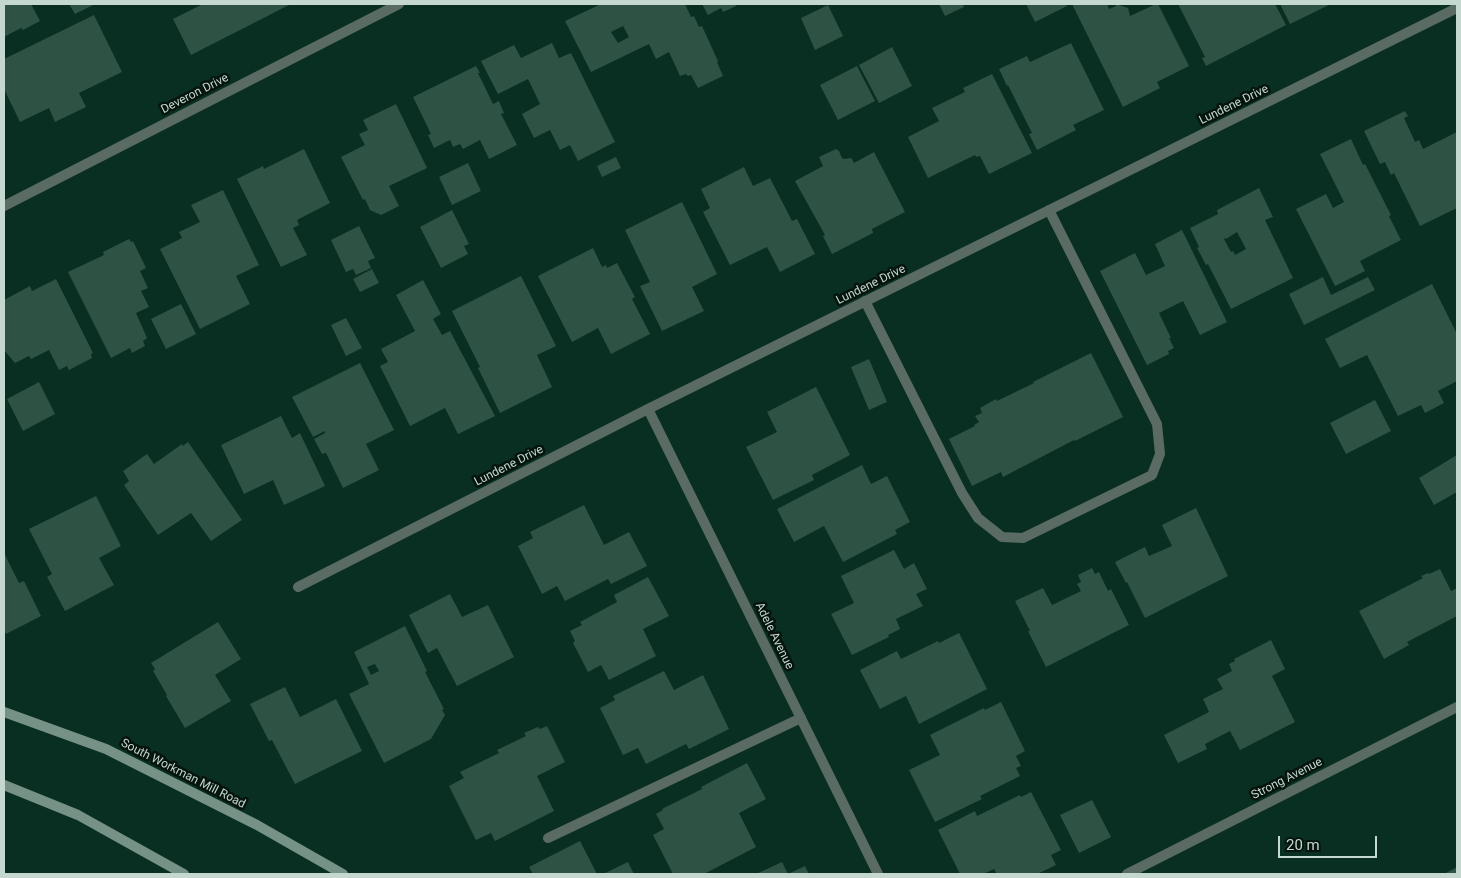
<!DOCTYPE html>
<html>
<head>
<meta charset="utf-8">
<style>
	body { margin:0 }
	#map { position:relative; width:1461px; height:878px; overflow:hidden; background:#092f22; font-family:Roboto,sans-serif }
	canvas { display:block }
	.frame { position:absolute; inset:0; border:5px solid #c4d8cf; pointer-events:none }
	.scale { position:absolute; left:1278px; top:836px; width:99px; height:22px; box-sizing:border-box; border:2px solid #c4d8cf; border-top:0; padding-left:6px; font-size:15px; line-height:18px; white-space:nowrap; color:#c4d8cf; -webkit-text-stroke:4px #06140e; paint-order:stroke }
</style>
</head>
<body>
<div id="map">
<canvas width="1461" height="878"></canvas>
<div class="frame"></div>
<div class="scale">20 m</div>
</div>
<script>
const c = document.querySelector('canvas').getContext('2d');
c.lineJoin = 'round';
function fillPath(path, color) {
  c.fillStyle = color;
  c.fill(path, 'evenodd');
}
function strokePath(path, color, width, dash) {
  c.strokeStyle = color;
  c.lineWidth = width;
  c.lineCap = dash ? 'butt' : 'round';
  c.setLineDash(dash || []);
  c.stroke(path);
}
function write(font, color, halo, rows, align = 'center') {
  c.font = font + ' Roboto,sans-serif';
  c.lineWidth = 5;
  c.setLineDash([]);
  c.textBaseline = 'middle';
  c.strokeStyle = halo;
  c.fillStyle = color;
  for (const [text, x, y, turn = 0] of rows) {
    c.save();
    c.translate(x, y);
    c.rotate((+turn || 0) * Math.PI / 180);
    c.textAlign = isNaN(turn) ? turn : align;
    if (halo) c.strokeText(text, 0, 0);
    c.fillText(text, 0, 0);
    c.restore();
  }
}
fillPath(new Path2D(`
	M4,4H31L40,21L23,30L21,28L4,37Z
	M69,4H95L75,14Z
	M203,4H291L191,55L173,19Z
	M601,4H685L691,17L694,16L699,27L702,26L718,61L717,62L723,76L698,88L691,75L688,76L686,74L680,76L669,52L656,59L649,44L591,72L565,21ZM623,26L629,37L618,43L611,32Z
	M702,4H735L736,6L723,12L721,8L708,15Z
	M939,4H963L964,7L945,16Z
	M1026,4H1066L1067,6L1035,22Z
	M1072,4H1107L1109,9L1116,6V4L1128,8L1130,16L1156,4H1158L1189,66L1157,82L1160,88L1123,107Z
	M1178,4H1275L1286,25L1206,66L1202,58L1205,57Z
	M1280,4H1328L1329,5L1290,24Z
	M828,5L843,36L815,50L801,18Z
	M94,15L122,72L79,93L86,107L55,122L49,108L20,122L4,89V59Z
	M552,43L559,58L571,53L615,142L578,161L570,145L560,150L550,130L534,138L522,114L540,104L528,79L498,94L481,61L514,45L521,58Z
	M1071,43L1104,110L1073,125L1076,130L1037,150L1029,134L1032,133L1008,85L1007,86L999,69L1027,56L1030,62Z
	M892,47L912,86L879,103L859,65Z
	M476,66L480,73H478L493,104L499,101L504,113L501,114L517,145L489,159L480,140L463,149L460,144L453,147L450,140L434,148L428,135L431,134L413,97Z
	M857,66L875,101L838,120L820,85Z
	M992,74L1032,153L989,174L980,156L976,157L975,155L928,178L908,137L939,121L932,108L965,92L963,88Z
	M396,104L427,168L389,186L399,206L381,215L370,210L365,199L363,200L341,157L365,145L359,134L368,130L363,120Z
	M1405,111L1408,116L1404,118L1415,142L1419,140L1423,149L1457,132V208L1420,226L1394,173L1391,175L1385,162L1380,164L1364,131Z
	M1351,139L1363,165L1365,164L1391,215L1389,216L1401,240L1360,261L1365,271L1335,286L1296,209L1326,194L1333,208L1344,202L1320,154Z
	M304,149L330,203L297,220L299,225L293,228L307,255L281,267L237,179L263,166L264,169Z
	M836,149L839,151L842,158L844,159L850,158L852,159L854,163L874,152L905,212L872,229L873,233L832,254L823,236L825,235L795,181L823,166L819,157Z
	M616,157L621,168L602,177L597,166Z
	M468,163L481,191L452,205L439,177Z
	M744,167L753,186L770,178L792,221L797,219L815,254L780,272L767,247L730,265L703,212L710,208L701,189Z
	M1259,188L1273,217L1265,220L1293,278L1231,309L1208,264L1206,265L1197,248L1199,247L1190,228L1218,214L1217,210ZM1237,232L1246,249L1235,255L1233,251L1231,252L1224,239L1226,238V239Z
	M223,190L259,265L236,276L250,304L200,329L160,249L182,238L179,232L200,222L191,205Z
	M682,202L717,274L692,287L704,311L662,331L640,286L650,282L625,230Z
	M452,210L469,244L464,246L468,254L441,268L420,227Z
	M359,226L375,258L368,261L371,268L356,275L353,269L346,272L331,240Z
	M1182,230L1227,322L1200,335L1183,301L1159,313L1171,338H1169L1174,348L1168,351L1169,354L1147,365L1100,271L1135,253L1146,275L1165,266L1155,244Z
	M129,239L131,242L133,241L146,268L140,271L148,288L141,291L149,307L136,313L147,338L143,341L145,346L132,353L130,348L111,358L68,272L104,255L103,252Z
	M593,248L602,267L606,265L607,268L617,263L635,297L632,299L650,334L611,354L598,328L572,342L538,276Z
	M372,269L379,283L360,292L353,279Z
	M521,276L556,346L537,355L552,387L500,413L478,368L480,367L452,311Z
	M1323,277L1331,295L1368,277L1375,290L1304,325L1289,294Z
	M56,279L93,353L91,354L92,358L69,370L67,366L59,370L49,350L31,359L29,356L15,363L4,350V300L30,286L32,291Z
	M423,280L441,314L433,319L442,335L450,331L495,416L458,434L445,408L410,426L380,366L388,362L381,349L415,331L396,295Z
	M1432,284L1457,334V381L1438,391L1444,403L1425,413L1421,405L1398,416L1367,355L1340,368L1325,339Z
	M181,304L196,334L166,349L151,319Z
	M346,318L362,348L346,356L331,325Z
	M1091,353L1123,417L1075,441L1074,440L1003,477L1001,472L972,486L949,439L975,426L974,425L979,422L975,416L982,413L980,408L996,399L997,401L1034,383L1033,382Z
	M869,359L887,402L869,410L851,367Z
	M360,363L394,430L366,444L379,470L343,488L326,453L322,454L314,439L325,433V431L313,437L292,397Z
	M39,382L55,414L23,431L7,399Z
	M816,387L850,455L812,475L814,480L773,500L746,447L777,432L767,412Z
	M1375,400L1391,431L1346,454L1330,423Z
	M281,416L292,438L300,433L325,486L284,505L273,480L244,494L221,445Z
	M188,442L242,520L211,541L191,513L158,535L124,485L129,481L123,471L147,454L154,464L182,444L183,446Z
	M1457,455V492L1434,505L1419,478Z
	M862,465L871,484L887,476L910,522L895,530L897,534L843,562L824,526L794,542L777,509Z
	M96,496L121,546L99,558L114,585L65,611L47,577L52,574L29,529Z
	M584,505L604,545L629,532L647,566L611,584L608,579L565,601L557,586L542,594L518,546L533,538L530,532Z
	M1196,508L1228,576L1145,618L1127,582L1126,583L1115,562L1145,547L1149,556L1172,546L1162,525Z
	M894,550L904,569L914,563L927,589L916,594L923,606L896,619L900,629L888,635L889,637L852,655L831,614L854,603L841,576Z
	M4,553L19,583L24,581L41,616L6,634L4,629Z
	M1092,568L1095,574L1099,572L1108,591L1111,589L1129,625L1046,667L1028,631H1030L1015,601L1043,588L1052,605L1081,591L1077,584L1081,582L1078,575Z
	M1440,569L1451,591L1457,588V616L1407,642L1409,645L1384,659L1359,611L1423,578L1421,576L1428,573L1429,574Z
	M648,577L669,616L643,629L656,656L609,680L601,665L588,672L573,643L575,641L570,631L582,625L580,622L617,602L614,595Z
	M450,594L462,617L488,605L514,657L457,686L437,648L428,653L409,615Z
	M218,622L241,659L215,675L231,701L185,728L166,696L167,695L153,671L155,669L151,663Z
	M405,626L427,671L425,672L444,709L442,710L445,715L431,739L384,763L349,694L369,684L354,652ZM375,664L379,671L371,675L367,667Z
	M959,633L987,689L919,724L906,696L880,709L860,670L897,651L901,659L938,641L939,643Z
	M1271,640L1285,669L1272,676L1295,722L1240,750L1230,731L1205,744L1207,749L1178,763L1164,735L1209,712L1203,699L1223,689L1217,679L1232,671L1229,664L1235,661L1234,659Z
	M664,671L674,690L703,675L729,729L689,749L686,744L646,764L638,748L623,755L600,708L615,700L613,696Z
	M285,687L300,717L336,699L362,751L295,784L272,740L269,741L250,704Z
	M1001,702L1025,751L1016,756L1021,766L1016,768L1020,776L980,796L982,799L935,822L909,770L940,755L930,735L984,708L985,710Z
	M547,726L565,762L537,776L554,811L495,841L491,833L476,840L449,786L464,778L460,772L499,753L497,750L526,736L524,733L538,727L540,729Z
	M747,763L766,799L739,813L756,847L704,874H673L653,835L664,829L656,814L663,810L662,809L702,789L701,787Z
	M1031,792L1061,850L1051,855L1056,865L1037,874H997L994,869L983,874H960L938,830L975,811L977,816L1020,795L1021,797Z
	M1092,800L1111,837L1079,853L1060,815Z
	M580,841L597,874H533L529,867Z
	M628,862L634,874H603Z
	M782,862L788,874L805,866L809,874H756Z
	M1457,867V874H1444Z`), '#2e5244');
strokePath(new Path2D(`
	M865,301L962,493L978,518L1002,537L1023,538L1152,475L1160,454L1157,424L1049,210
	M548,838L801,718`), '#5a6b63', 10);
strokePath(new Path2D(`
	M4,206L399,4
	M648,409L878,874
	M298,587L648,409L1457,8
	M1127,874L1457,707`), '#5a6b63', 10);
strokePath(new Path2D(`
	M4,712L106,749L257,825L343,874
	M4,785L78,815L184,874`), '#769185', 10);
write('12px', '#c4d8cf', '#06140e', [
	["Deveron Drive",195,94,-27],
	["Lundene Drive",1234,105,-26],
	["Lundene Drive",871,285,-26],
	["Lundene Drive",509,466,-27],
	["Adele Avenue",774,636,64],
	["South Workman Mill Road",183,774,27],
	["Strong Avenue",1287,779,-27]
]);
</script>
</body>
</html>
